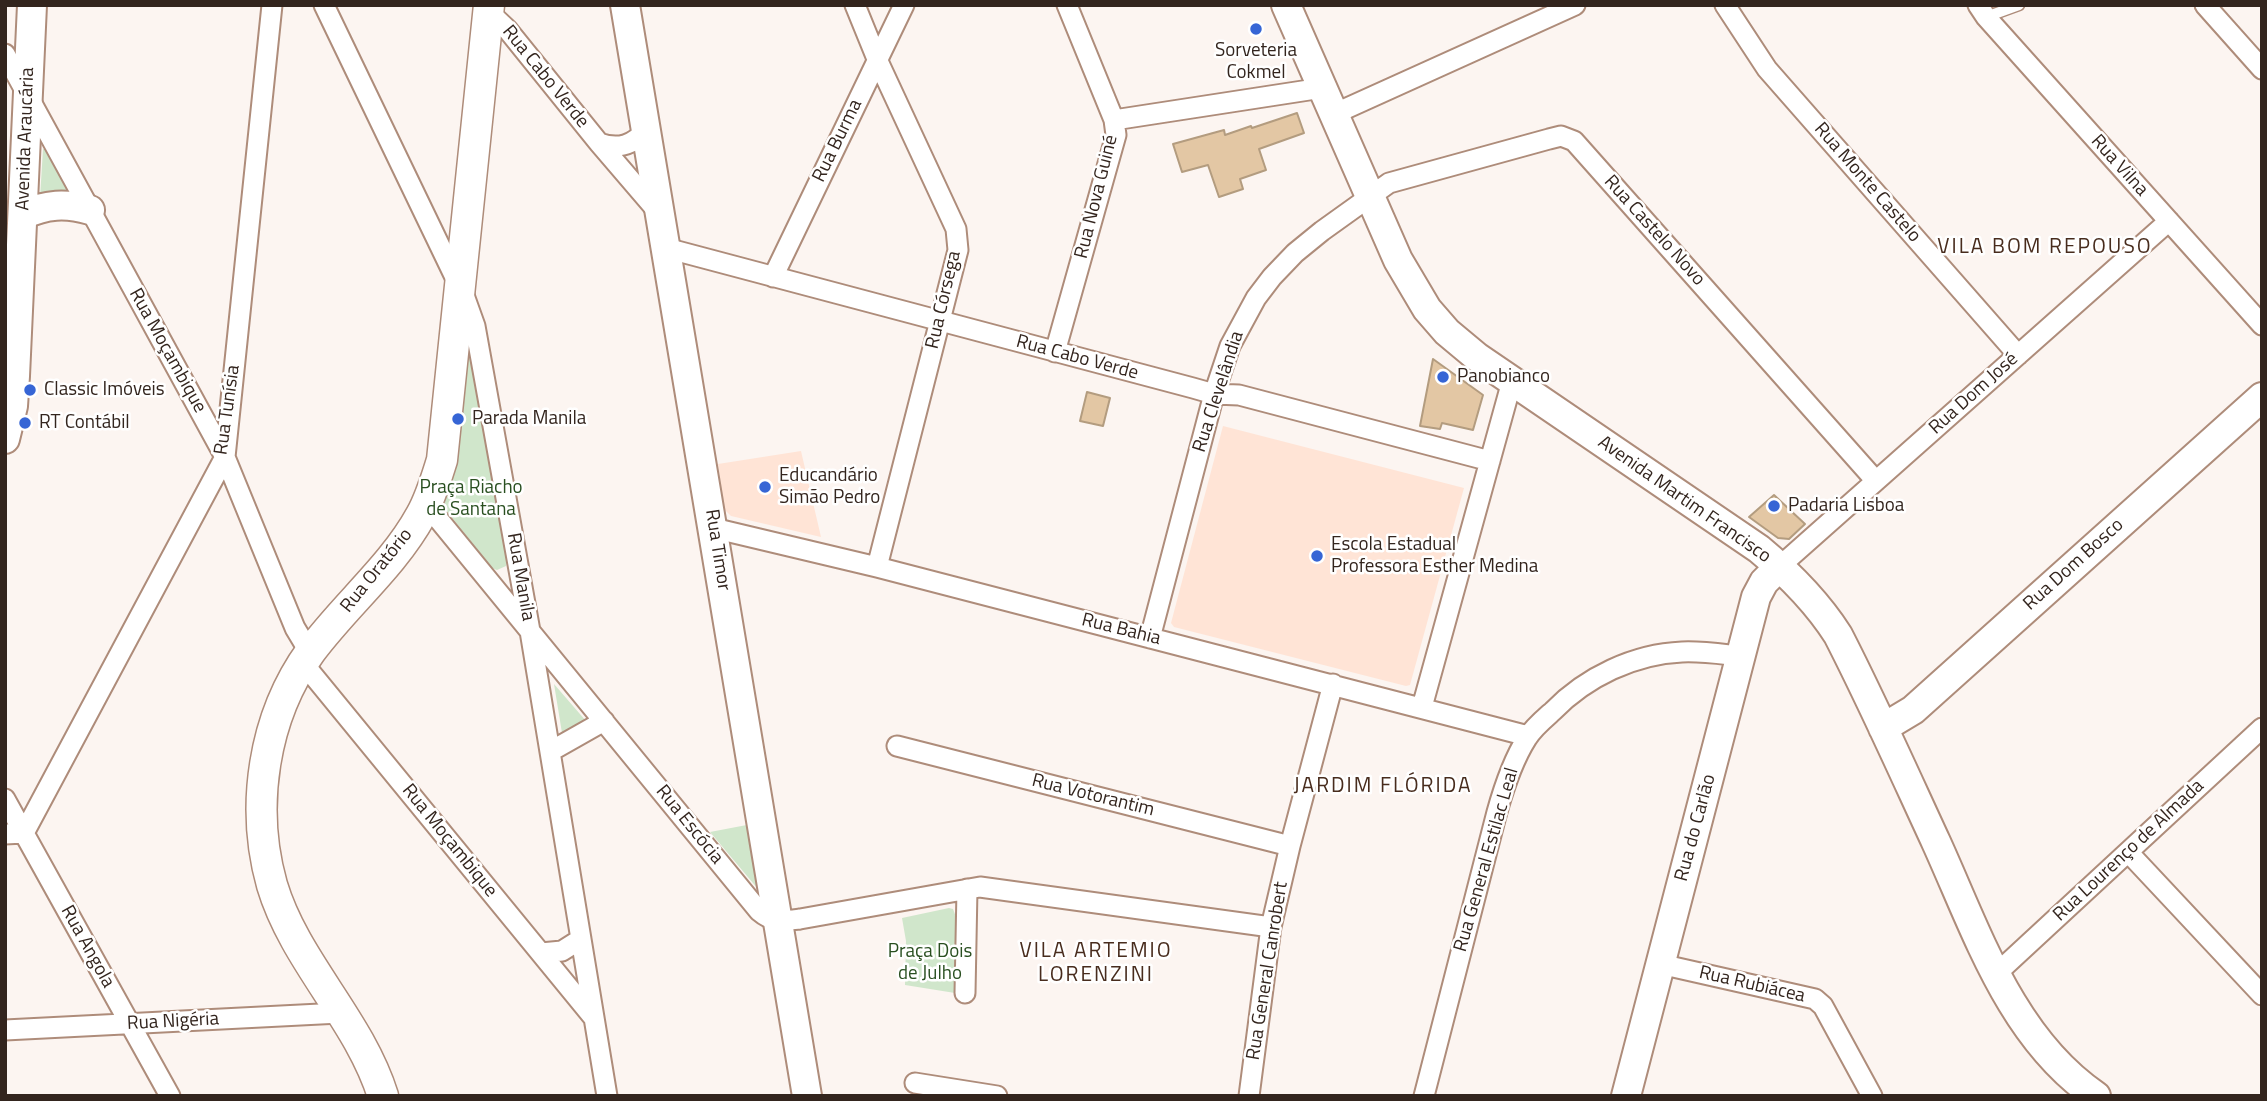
<!DOCTYPE html>
<html>
<head>
<meta charset="utf-8">
<style>
	body { margin:0 }
	#map { position:relative; width:2267px; height:1101px; overflow:hidden; background:#fcf5f1; font-family:"Titillium Web",sans-serif }
	canvas { display:block }
	.frame { position:absolute; inset:0; border:7px solid #33251e; pointer-events:none }
</style>
</head>
<body>
<div id="map">
<canvas width="2267" height="1101"></canvas>
<div class="frame"></div>
</div>
<script>
const c = document.querySelector('canvas').getContext('2d');
c.lineJoin = 'round';
function fillPath(path, color) {
  c.fillStyle = color;
  c.fill(path, 'evenodd');
}
function strokePath(path, color, width, dash) {
  c.strokeStyle = color;
  c.lineWidth = width;
  c.lineCap = dash ? 'butt' : 'round';
  c.setLineDash(dash || []);
  c.stroke(path);
}
function write(font, color, halo, rows, align = 'center') {
  c.font = font + ' "Titillium Web",sans-serif';
  c.lineWidth = 5;
  c.setLineDash([]);
  c.textBaseline = 'middle';
  c.strokeStyle = halo;
  c.fillStyle = color;
  for (const [text, x, y, turn = 0] of rows) {
    c.save();
    c.translate(x, y);
    c.rotate((+turn || 0) * Math.PI / 180);
    c.textAlign = isNaN(turn) ? turn : align;
    if (halo) c.strokeText(text, 0, 0);
    c.fillText(text, 0, 0);
    c.restore();
  }
}
fillPath(new Path2D(`
	M1223,426L1464,488L1410,685L1406,686L1174,627L1171,623Z
	M801,451L821,537L731,516L724,509L718,464Z`), '#ffe4d6');
fillPath(new Path2D(`
	M43,149H45L71,195L40,198Z
	M469,353H472L476,358L507,561L506,566L497,570L492,568L442,505L455,459L467,356Z
	M554,684L586,721L562,733Z
	M752,824L760,889H758L710,832Z
	M949,908L953,909L956,917L955,993L905,985L906,941L902,918Z`), '#d0e6cb');
const building = new Path2D(`
	M1297,113L1304,133L1259,149L1266,170L1240,179L1243,189L1219,197L1208,165L1182,172L1173,144L1224,130L1225,135L1251,126L1252,128Z
	M1433,359L1483,395L1473,430L1442,423L1440,429L1420,426Z
	M1087,392L1110,398L1103,426L1080,421Z
	M1774,495L1805,524L1789,539L1778,538L1749,517Z`);
fillPath(building, '#e3c7a4');
strokePath(building, '#b39c7f', 2);
const lane = new Path2D(`
	M1986,17L2019,5`);
const street = new Path2D(`
	M324,5L465,298L475,326L530,631L607,1096
	M855,5L877,59L956,229L958,250L877,567
	M1725,5L1767,69L2018,355
	M1978,5L1986,17L2262,325
	M2205,5L2262,69
	M489,12L507,29L599,143L659,213
	M5,54L225,457L295,628L310,653
	M1334,114L1575,5
	M1114,120L1322,88
	M599,143C619,150 633,145 646,130
	M666,248L1193,388L1214,394L1239,395L1490,461
	M773,277L904,5
	M1055,352L1116,135L1114,120L1067,5
	M439,520L759,911C773,923 783,921 800,919L980,887L1271,927
	M713,528L877,567L1528,736
	M1779,567L2169,221
	M1150,638L1214,394L1230,346L1256,298L1272,277L1295,253L1322,231L1389,183L1549,139L1561,136L1574,141L1876,481
	M303,663L593,1017
	M1422,707L1512,381
	M897,746L1290,846
	M551,751L604,721
	M5,799L170,1096
	M5,834L24,833L225,457L272,5
	M2128,852L2262,995
	M541,953L562,951L581,939
	M1660,964L1815,999L1823,1006L1872,1096
	M1996,974L2262,728
	M965,993L967,889
	M5,1030L340,1013
	M915,1083L997,1096
	M1249,1096L1271,927L1290,846L1333,684
	M1424,1096L1497,812C1504,787 1513,760 1527,738C1533,728 1544,719 1553,711C1586,677 1634,654 1682,652C1701,651 1721,654 1740,656`);
const secondary = new Path2D(`
	M625,5L807,1096
	M1286,5L1398,260L1427,309L1447,332L1477,357L1759,549C1789,574 1817,602 1838,635C1873,703 1904,773 1936,842C1977,932 2011,1038 2096,1096
	M23,215C46,204 66,203 90,210
	M5,439L13,406L15,376L32,5
	M1883,728L1913,710L2262,397
	M1626,1096L1756,597L1764,582L1779,567`);
const primary = new Path2D(`
	M383,1096C359,1019 295,962 272,885C250,807 263,717 311,651C346,604 393,566 421,515C431,497 436,479 442,460L489,5`);
strokePath(lane, '#ae8c7a', 13);
strokePath(street, '#ae8c7a', 23);
strokePath(secondary, '#ae8c7a', 32);
strokePath(primary, '#ae8c7a', 33);
strokePath(lane, '#fff', 10);
strokePath(street, '#fff', 19);
strokePath(secondary, '#fff', 28);
strokePath(primary, '#fff', 30);
for (const [x, y, r, color] of [
	[1256,29,7,"#3665d5"],
	[1443,377,7,"#3665d5"],
	[30,390,7,"#3665d5"],
	[458,419,7,"#3665d5"],
	[25,423,7,"#3665d5"],
	[765,487,7,"#3665d5"],
	[1774,506,7,"#3665d5"],
	[1317,556,7,"#3665d5"]
]) {
  const dot = new Path2D();
  dot.arc(x, y, r, 0, 2 * Math.PI);
  c.fillStyle = color;
  c.fill(dot);
  strokePath(dot, '#fff', 2.5);
}
write('19px', '#33251e', '#fff', [
	["Sorveteria",1256,51,"center"],
	["Cokmel",1256,73,"center"],
	["Panobianco",1457,377],
	["Classic Imóveis",44,390],
	["Parada Manila",472,419],
	["RT Contábil",39,423],
	["Educandário",779,476],
	["Simão Pedro",779,498],
	["Padaria Lisboa",1788,506],
	["Escola Estadual",1331,545],
	["Professora Esther Medina",1331,567]
], 'left');
write('19px', '#33251e', '#fff', [
	["Rua Cabo Verde",545,77,51],
	["Avenida Araucária",26,139,-88],
	["Rua Burma",838,141,-64],
	["Rua Vilna",2119,166,48],
	["Rua Monte Castelo",1867,183,49],
	["Rua Nova Guiné",1097,197,-76],
	["Rua Castelo Novo",1654,231,48],
	["Rua Córsega",944,300,-77],
	["Rua Moçambique",167,351,61],
	["Rua Cabo Verde",1077,358,15],
	["Rua Clevelândia",1219,392,-72],
	["Rua Dom José",1974,394,-42],
	["Rua Tunísia",228,410,-82],
	["Avenida Martim Francisco",1684,500,35],
	["Rua Timor",717,550,81],
	["Rua Dom Bosco",2074,565,-42],
	["Rua Oratório",377,571,-51],
	["Rua Manila",520,577,80],
	["Rua Bahia",1121,630,14],
	["Rua Votorantim",1093,796,14],
	["Rua Escócia",689,825,51],
	["Rua do Carlão",1696,828,-75],
	["Rua Moçambique",449,841,51],
	["Rua Lourenço de Almada",2129,851,-43],
	["Rua General Estilac Leal",1487,860,-74],
	["Rua Angola",87,947,61],
	["Rua General Canrobert",1268,971,-81],
	["Rua Rubiácea",1752,985,13],
	["Rua Nigéria",173,1022,-3]
]);
write('19px', '#294f20', '#fff', [
	["Praça Riacho",471,488],
	["de Santana",471,510],
	["Praça Dois",930,952],
	["de Julho",930,974]
]);
c.letterSpacing = '2px';
write('21px', '#482c1d', '#fff', [
	["VILA BOM REPOUSO",2045,248],
	["JARDIM FLÓRIDA",1383,787],
	["VILA ARTEMIO",1096,952],
	["LORENZINI",1096,976]
]);
c.letterSpacing = '0px';
</script>
</body>
</html>
